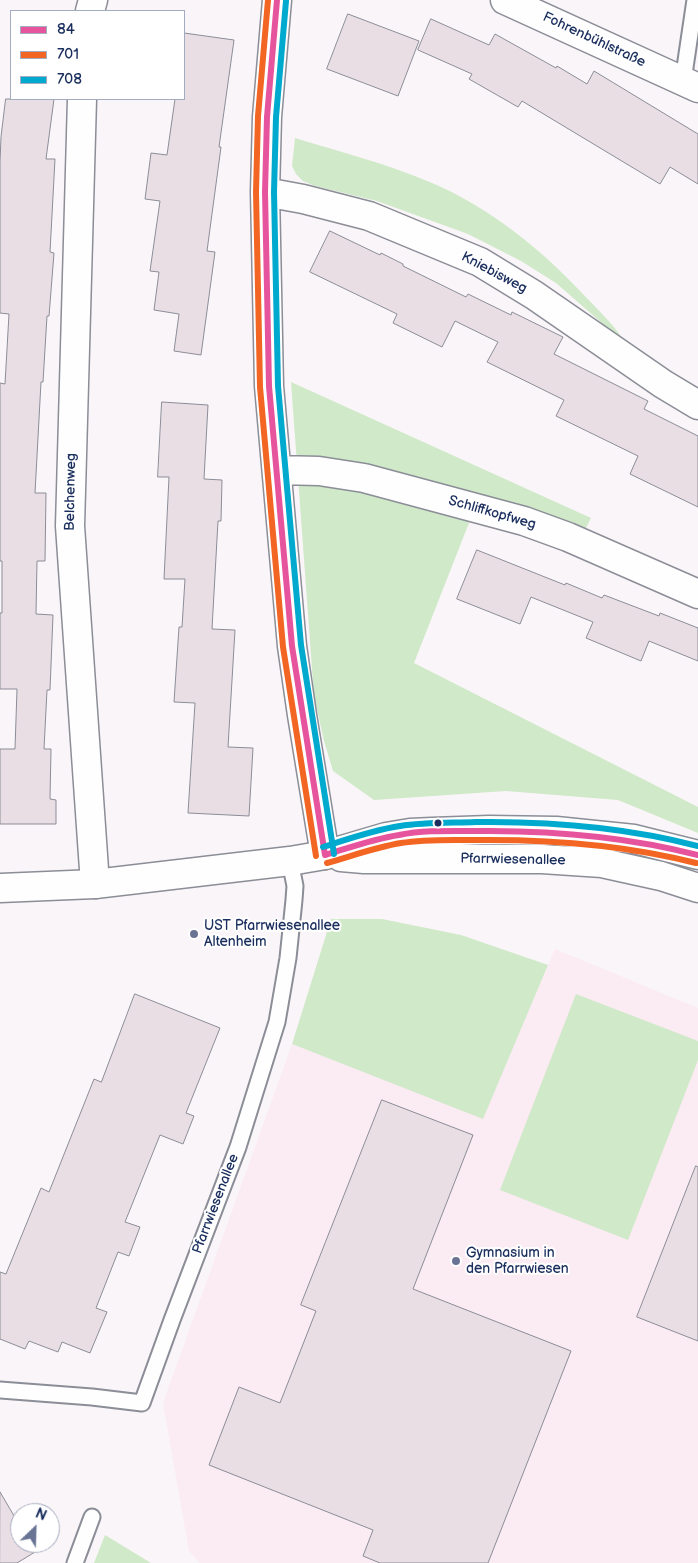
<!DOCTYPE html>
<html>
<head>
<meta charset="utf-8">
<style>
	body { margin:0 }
	#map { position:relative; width:698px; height:1563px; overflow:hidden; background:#faf5f8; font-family:"Balsamiq Sans",sans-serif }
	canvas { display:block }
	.legend { position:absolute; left:10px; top:10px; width:175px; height:90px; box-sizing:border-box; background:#fff; border:1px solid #a4acbf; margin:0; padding:6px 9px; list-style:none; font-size:15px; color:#1b2f5e }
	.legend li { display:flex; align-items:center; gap:10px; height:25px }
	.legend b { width:25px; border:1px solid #a4acbf }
	.north { position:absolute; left:10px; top:1503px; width:50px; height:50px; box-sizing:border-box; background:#fff; border:1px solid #a4acbf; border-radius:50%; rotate:24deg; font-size:14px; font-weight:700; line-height:20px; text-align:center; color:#1b2f5e }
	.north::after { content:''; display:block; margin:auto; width:18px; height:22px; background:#697494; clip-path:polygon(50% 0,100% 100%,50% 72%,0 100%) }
</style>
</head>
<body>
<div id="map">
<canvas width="698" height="1563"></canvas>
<ul class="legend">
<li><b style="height:6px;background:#e7549e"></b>84</li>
<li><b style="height:6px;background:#f26522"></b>701</li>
<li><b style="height:6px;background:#00a9ce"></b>708</li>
</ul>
<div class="north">N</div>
</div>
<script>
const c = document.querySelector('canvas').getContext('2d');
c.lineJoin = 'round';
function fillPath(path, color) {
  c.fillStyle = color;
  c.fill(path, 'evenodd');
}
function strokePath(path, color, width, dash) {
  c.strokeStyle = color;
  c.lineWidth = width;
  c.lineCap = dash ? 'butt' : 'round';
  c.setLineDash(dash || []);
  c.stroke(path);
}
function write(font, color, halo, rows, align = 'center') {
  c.font = font + ' "Balsamiq Sans",sans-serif';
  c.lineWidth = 4;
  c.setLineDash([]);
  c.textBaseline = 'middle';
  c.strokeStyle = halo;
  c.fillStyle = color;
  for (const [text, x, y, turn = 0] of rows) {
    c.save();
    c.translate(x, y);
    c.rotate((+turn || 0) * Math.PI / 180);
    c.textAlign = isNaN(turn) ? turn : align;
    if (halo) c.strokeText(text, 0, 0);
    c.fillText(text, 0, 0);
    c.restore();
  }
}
fillPath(new Path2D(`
	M555,949L698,1008V1563H200L189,1551L163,1403L292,1044L483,1118Z`), '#fbebf3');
fillPath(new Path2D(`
	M295,138C341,152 388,164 432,183C487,206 541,249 581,292C597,309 614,324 626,344L556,283L521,261L468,234L377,201L315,186L303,181L296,174L292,166Z
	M291,382L591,518L585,530L478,500L414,663L698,807V833L618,800L506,791L374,800L333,771L324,741L314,696Z
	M331,919H382L461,935L548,965L483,1119L292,1044Z
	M576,994L698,1041V1060L628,1240L500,1190Z
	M105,1535L151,1563H94Z`), '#d0e9c9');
const building = new Path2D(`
	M348,14L419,41L398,96L327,69Z
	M431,19L489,45L495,34L556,68L557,66L587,84L594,71L698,134V184L670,167L660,184L522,101L518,107L469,79L472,74L418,50Z
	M184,33L234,40L219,147H221L207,251L215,252L201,355L174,351L179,314L154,310L159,272L150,271L160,201L145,199L151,153L167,155L175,99H184Z
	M6,99H54L46,159H55L50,252L54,253L49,316H47L43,382H41L35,493H46L45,561H37L36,614L53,615L50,690H47L44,749H51L50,799L56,800V824H0V749H15L17,689H0V613H2V561H0V383L5,384L9,314L0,313V162L1,137Z
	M330,231L380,255L381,253L403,264V266L466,297L468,294L511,315L512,312L563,337L554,354L648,401L644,409L698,436V507L630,474L638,456L556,416L564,400L487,362L498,342L455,321L442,347L393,323L397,314L310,272Z
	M162,402L208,405L204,479L222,480L221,521H218L212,629L235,630L228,747L253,748L249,816L188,813L195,703L174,702L179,627H182L185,579H164L169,477H158Z
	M477,550L565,585L566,583L602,598L604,595L659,616L660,613L698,628V661L649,641L641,661L586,638L593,622L531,597L520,624L457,599Z
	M135,994L220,1028L186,1113L194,1116L183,1144L160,1135L125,1222L140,1227L129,1256L118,1252L96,1308L107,1312L90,1353L62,1342L58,1352L29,1341L25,1349L0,1339V1272L6,1274L41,1188L49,1192L94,1079L101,1082Z
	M382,1100L473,1135L413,1289L571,1351L488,1563H380L363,1556L373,1530L209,1465L239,1387L280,1403L316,1311L301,1305Z
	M696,1166L698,1167V1341L637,1317Z
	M0,1492L20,1526V1543H30L35,1552L17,1563H0Z`);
fillPath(building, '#eadee5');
strokePath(building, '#8b8d97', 1);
const service = new Path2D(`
	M683,81L695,0
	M0,1390L92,1397L142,1403L172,1320L238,1147L277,1022L288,958L294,900L295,886L290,861
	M75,1563L92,1517`);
const minor = new Path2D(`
	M277,0L267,117L265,192L269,386L292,646L302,715L325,855
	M505,0L698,88
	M90,11L93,0
	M82,99L70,526L95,884
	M265,192L303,199L369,216L480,262L534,295L663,384L698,405
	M277,470L319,471L364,478L524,521L568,537L698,594`);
const secondary = new Path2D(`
	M341,857L364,859H542L602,863L661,876L698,888
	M0,888L95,884L290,861L325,855L386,837L410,833L432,832L489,830L556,831L634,839L698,855`);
strokePath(service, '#8b8d97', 19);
strokePath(minor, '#8b8d97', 31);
strokePath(secondary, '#8b8d97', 31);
strokePath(service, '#fefefe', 15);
strokePath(minor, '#fefefe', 28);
strokePath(secondary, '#fefefe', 28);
strokePath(new Path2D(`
	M277,0L267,117L265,192L269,386L292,646L325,855
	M325,855C349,848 373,839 399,835C424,830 449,831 475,831C551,830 624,836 698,855`), '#e7549e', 6);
strokePath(new Path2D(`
	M268,0L258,116L256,192L260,387L283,647L316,856
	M327,863C352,856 376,847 401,843C425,839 449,840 473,840C549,839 622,844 696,863`), '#f26522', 6);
strokePath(new Path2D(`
	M286,1L276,117L274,192L278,386L301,645L334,854
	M323,847C348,839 373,830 400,826C425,822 450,823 476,822C551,821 625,827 698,846`), '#00a9ce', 6);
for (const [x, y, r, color] of [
	[438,823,4.5,"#1b2f5e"],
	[194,934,5,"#697494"],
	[456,1261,5,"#697494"]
]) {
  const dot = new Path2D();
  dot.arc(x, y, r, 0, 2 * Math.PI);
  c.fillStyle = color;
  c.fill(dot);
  strokePath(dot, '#fff', 2);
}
write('14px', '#1b2f5e', '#fff', [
	["Fohrenbühlstraße",594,40,25],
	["Kniebisweg",494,273,28],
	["Belchenweg",71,492,-89],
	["Schliffkopfweg",492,513,16],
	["Pfarrwiesenallee",513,860,1],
	["Pfarrwiesenallee",216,1204,-69]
]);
write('14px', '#1b2f5e', '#fff', [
	["UST Pfarrwiesenallee",204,926],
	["Altenheim",204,942],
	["Gymnasium in",466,1253],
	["den Pfarrwiesen",466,1269]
], 'left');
</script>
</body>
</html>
